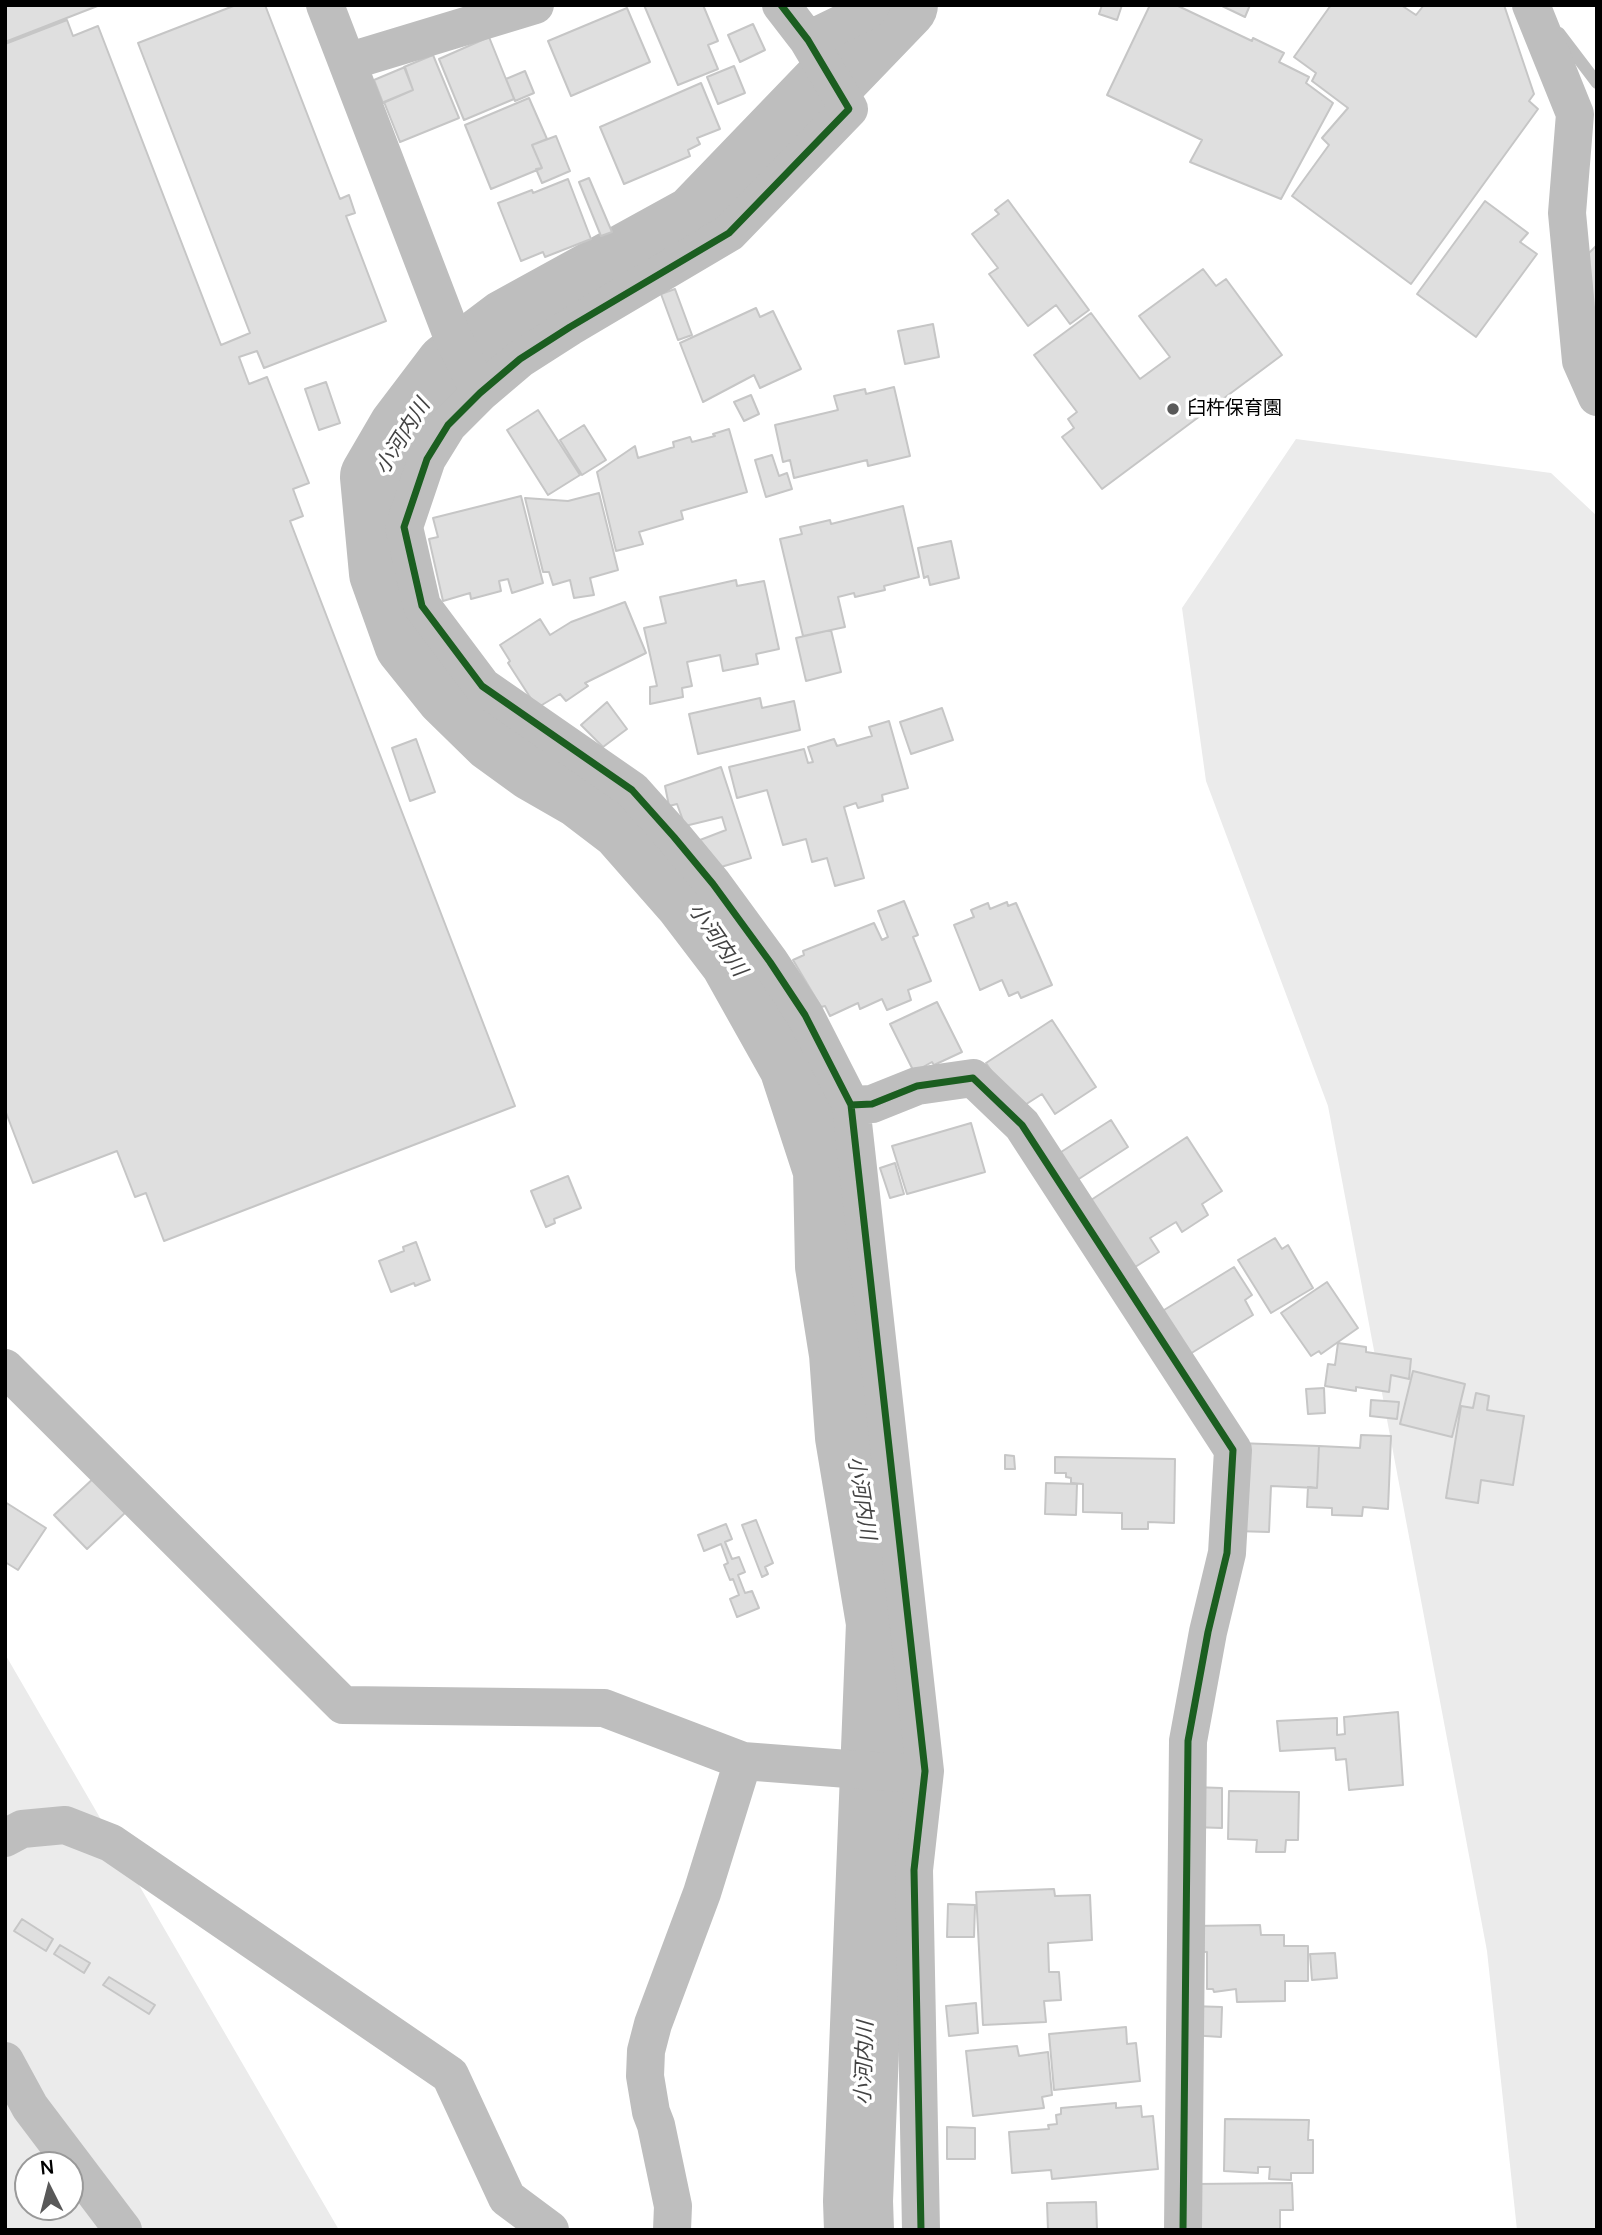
<!DOCTYPE html>
<html>
<head>
<meta charset="utf-8">
<style>
	body { margin:0 }
	#map { position:relative; width:1602px; height:2235px; overflow:hidden; background:#fff; font-family:Manrope,sans-serif }
	canvas { display:block }
	.frame { position:absolute; inset:0; border:7px solid #000; pointer-events:none }
	.north { position:absolute; left:14px; top:2151px; width:70px; height:70px; box-sizing:border-box; background:#fff; border:2px solid #999; border-radius:50%; rotate:354deg; font-size:19px; font-weight:700; line-height:28px; text-align:center; color:#000 }
	.north::after { content:''; display:block; margin:auto; width:24px; height:32px; background:#595959; clip-path:polygon(50% 0,100% 100%,50% 72%,0 100%) }
</style>
</head>
<body>
<div id="map">
<canvas width="1602" height="2235"></canvas>
<div class="frame"></div>
<div class="north">N</div>
</div>
<script>
const c = document.querySelector('canvas').getContext('2d');
c.lineJoin = 'round';
function fillPath(path, color) {
  c.fillStyle = color;
  c.fill(path, 'evenodd');
}
function strokePath(path, color, width, dash) {
  c.strokeStyle = color;
  c.lineWidth = width;
  c.lineCap = dash ? 'butt' : 'round';
  c.setLineDash(dash || []);
  c.stroke(path);
}
function write(font, color, halo, rows, align = 'center') {
  c.font = font + ' Manrope,"Noto Sans JP",sans-serif';
  c.lineWidth = 7;
  c.setLineDash([]);
  c.textBaseline = 'middle';
  c.strokeStyle = halo;
  c.fillStyle = color;
  for (const [text, x, y, turn = 0] of rows) {
    c.save();
    c.translate(x, y);
    c.rotate((+turn || 0) * Math.PI / 180);
    c.textAlign = isNaN(turn) ? turn : align;
    if (halo) c.strokeText(text, 0, 0);
    c.fillText(text, 0, 0);
    c.restore();
  }
}
fillPath(new Path2D(`
	M1296,439L1551,473L1597,516V2230H1517L1487,1951L1328,1106L1206,781L1182,608Z
	M5,1654L339,2230H5ZM28,2165H70V2207H28Z`), '#ebebeb');
strokePath(new Path2D(`
	M1559,33L1597,83`), '#bebebe', 12);
strokePath(new Path2D(`
	M859,2230L858,2201L881,1623L850,1437L844,1354L830,1266L828,1170L794,1066L734,959L689,900L624,826L582,794L535,767L495,738L450,694L409,643L384,573L375,477L403,429L450,367L507,324L696,220L903,5`), '#bebebe', 70);
const building = new Path2D(`
	M5,5H100L5,42Z
	M236,5H265L340,199L349,195L355,213L346,216L386,321L264,368L257,351L239,357L249,384L267,377L309,483L293,489L303,516L290,521L515,1106L164,1241L146,1193L135,1197L117,1151L33,1183L5,1110V44L67,20L73,36L98,26L221,345L250,333L138,43Z
	M644,5H703L718,41L708,45L718,69L678,85Z
	M1102,5H1122L1117,20L1099,14Z
	M1150,5H1176L1252,41L1253,38L1284,53L1279,62L1309,77L1306,83L1333,103L1281,199L1190,162L1202,140L1107,95Z
	M1220,5H1250L1245,17Z
	M1331,5H1401L1416,15L1424,5H1504L1534,94L1529,101L1538,109L1411,284L1292,196L1329,145L1322,138L1348,108L1312,81L1316,73L1294,57Z
	M627,8L650,62L571,96L548,41Z
	M753,24L765,50L740,62L728,35Z
	M489,37L514,99L464,120L439,59Z
	M433,55L459,118L400,142L384,102L413,90L404,67Z
	M734,66L745,93L718,104L707,77Z
	M405,67L413,90L383,103L374,80Z
	M525,71L534,93L515,101L506,79Z
	M701,83L720,129L697,138L700,144L688,150L690,156L624,184L600,127Z
	M529,98L547,139L532,145L542,168L491,189L465,125Z
	M556,136L570,171L542,183L536,169L542,168L532,145Z
	M589,178L612,232L601,236L579,182Z
	M568,179L591,239L545,257L543,252L521,261L498,203L532,190L533,193Z
	M1008,200L1089,310L1070,324L1056,305L1028,326L989,274L998,268L972,234L999,214L995,210Z
	M1485,201L1528,233L1520,242L1537,254L1476,337L1417,294Z
	M1597,245V321L1581,261Z
	M1203,269L1216,286L1226,279L1282,355L1102,489L1062,437L1074,428L1068,419L1077,412L1034,355L1091,313L1140,379L1170,357L1139,316Z
	M675,289L692,335L678,340L661,294Z
	M756,308L760,317L773,311L801,369L760,388L754,375L703,402L680,343Z
	M933,324L939,357L905,364L898,331Z
	M326,382L340,423L319,430L305,389Z
	M894,387L910,456L868,466L867,460L794,478L790,460L783,462L775,425L838,410L834,396L865,389L866,394Z
	M751,395L759,414L744,421L734,402Z
	M538,410L580,475L548,495L507,430Z
	M584,425L606,460L582,475L560,440Z
	M729,429L747,492L681,511L683,519L639,532L643,544L616,551L597,472L635,446L638,458L674,447L673,442L690,437L692,442L715,436L713,434Z
	M772,455L779,476L787,473L792,489L766,497L755,460Z
	M599,493L618,570L590,578L594,595L574,598L570,580L553,585L549,572H543L525,498L568,501Z
	M521,496L543,583L512,593L508,579L499,581L501,591L471,599L470,593L443,601L429,539L438,537L433,518Z
	M903,506L919,577L884,586L885,590L855,597L854,593L838,597L845,627L803,636L780,539L802,534L800,527L830,520L831,524Z
	M951,541L959,578L930,585L928,576L924,578L918,548Z
	M736,580L737,586L764,581L779,649L756,654L758,664L723,671L720,655L687,662L692,686L682,688L683,697L650,704V687L657,686L644,628L666,623L660,597Z
	M625,602L646,653L585,683L588,686L566,701L560,694L537,708L508,663L510,661L500,645L540,619L550,635L571,622Z
	M831,630L841,672L806,681L796,638Z
	M760,698L762,708L794,701L800,730L698,754L689,714Z
	M607,702L627,729L603,747L581,725Z
	M942,708L953,740L911,754L900,722Z
	M889,721L908,788L882,795L883,801L858,808L856,803L844,807L864,878L835,886L827,858L812,862L806,839L783,845L767,790L737,798L729,767L804,749L808,763L813,762L808,747L834,739L837,746L872,736L869,727Z
	M416,739L435,792L410,801L392,748Z
	M721,767L751,858L721,867L700,840L726,830L722,817L685,826L677,804L669,806L665,786Z
	M904,901L918,935L913,937L931,981L908,990L911,1000L887,1010L882,999L860,1009L858,1003L830,1016L825,1006L821,1007L793,960L804,955L803,951L874,923L882,940L888,937L878,911Z
	M1007,902L1008,906L1016,903L1052,985L1021,998L1018,992L1009,996L1002,980L980,990L954,925L974,917L971,910L988,903L990,909Z
	M937,1002L962,1052L934,1065L932,1062L914,1072L890,1024Z
	M1052,1020L1096,1087L1055,1114L1042,1094L1017,1110L986,1063Z
	M1111,1120L1128,1147L1068,1186L1047,1161Z
	M971,1123L985,1172L907,1194L892,1146Z
	M1187,1137L1222,1191L1202,1204L1208,1215L1182,1232L1176,1222L1150,1238L1159,1252L1124,1274L1088,1202Z
	M895,1163L904,1194L890,1198L880,1168Z
	M568,1176L581,1208L554,1219L555,1223L546,1227L531,1191Z
	M1275,1238L1282,1249L1288,1245L1313,1288L1271,1313L1238,1260Z
	M416,1242L430,1280L415,1286L414,1283L391,1292L379,1261L404,1251L403,1247Z
	M1234,1267L1252,1295L1245,1300L1253,1315L1177,1362L1151,1318Z
	M1327,1282L1358,1328L1321,1354L1319,1351L1311,1356L1281,1313Z
	M1338,1343L1366,1347V1352L1411,1359L1409,1379L1391,1375L1389,1392L1356,1387V1391L1325,1386L1328,1364L1335,1365Z
	M1413,1371L1465,1384L1452,1437L1400,1424Z
	M1324,1388L1325,1413L1308,1414L1306,1389Z
	M1476,1393L1489,1396L1487,1410L1524,1416L1513,1485L1481,1480L1478,1503L1446,1498L1461,1406L1473,1408Z
	M1371,1400L1399,1402L1397,1419L1370,1416Z
	M1361,1435L1391,1436L1388,1509L1363,1507L1362,1516L1332,1515V1508L1307,1507L1308,1487L1317,1488L1319,1446L1360,1448Z
	M1238,1443L1319,1446L1317,1488L1271,1486L1269,1532L1235,1531Z
	M1005,1455L1014,1456L1015,1469H1005Z
	M1055,1457L1175,1459L1174,1523L1148,1522V1529H1122V1513L1083,1512V1484L1071,1483V1478L1066,1477V1473H1055Z
	M96,1476L128,1510L87,1549L54,1515Z
	M1046,1483L1077,1484L1076,1515L1045,1514Z
	M5,1502L46,1528L18,1570L5,1562Z
	M756,1520L773,1563L765,1567L768,1574L762,1577L742,1525Z
	M726,1524L732,1539L725,1542L732,1559L739,1557L745,1572L738,1575L745,1593L752,1591L759,1608L737,1617L730,1599L739,1595L733,1579L730,1580L724,1565L728,1563L721,1544L704,1551L698,1535Z
	M1398,1712L1403,1785L1349,1790L1346,1759L1336,1760L1335,1748L1280,1751L1277,1721L1337,1718V1735L1345,1734L1344,1717Z
	M1193,1787L1222,1788V1828L1192,1827Z
	M1229,1791L1299,1792L1298,1840H1286L1285,1852H1256L1257,1840L1228,1839Z
	M1054,1889L1055,1896L1090,1895L1092,1940L1048,1943L1049,1972H1059L1061,2000L1044,2001L1046,2022L983,2025L976,1892Z
	M948,1904L975,1905L974,1937H947Z
	M22,1919L53,1939L46,1951L14,1931Z
	M1260,1925L1261,1935H1284V1946H1308V1981H1285V2001L1237,2002L1236,1989L1214,1992L1213,1989H1207V1952L1193,1951L1192,1926Z
	M60,1945L90,1963L84,1973L54,1954Z
	M1335,1953L1337,1978L1312,1980L1310,1954Z
	M109,1977L155,2005L149,2014L103,1985Z
	M976,2003L978,2033L949,2036L946,2006Z
	M1191,2006L1222,2007L1221,2037L1190,2035Z
	M1126,2027L1127,2044L1136,2043L1140,2081L1054,2090L1049,2034Z
	M1017,2046L1019,2056L1048,2052L1052,2095L1042,2097L1044,2108L973,2116L966,2051Z
	M1116,2103V2108L1141,2106L1142,2117L1153,2116L1158,2169L1052,2179L1051,2170L1012,2173L1009,2132L1049,2129L1048,2125L1057,2124L1056,2115L1061,2114V2108Z
	M1225,2119L1309,2120L1308,2140H1313V2173H1291V2180L1269,2179L1270,2167H1258V2173L1224,2171Z
	M947,2127L975,2128V2159H947Z
	M1292,2183L1293,2210H1280V2229L1198,2230L1196,2184Z
	M1096,2202L1097,2230H1048L1047,2203Z`);
fillPath(building, '#dfdfdf');
strokePath(building, '#c6c6c6', 2);
strokePath(new Path2D(`
	M325,5L347,62L535,5
	M781,5L808,40L849,109L729,233L570,327L520,359L480,393L448,425L427,459L404,527L422,606L482,686L632,790L674,837L713,884L770,962L805,1015L851,1105L925,1771L914,1870L921,2230
	M1531,5L1575,114L1567,213L1581,361L1597,397
	M808,40L866,12L871,5
	M347,62L451,333L480,393
	M851,1105L872,1104L917,1086L973,1078L1022,1125L1233,1450L1227,1553L1208,1632L1188,1741L1183,2230
	M5,1368L343,1705L604,1708L743,1761L900,1773L925,1771
	M5,1838L22,1829L65,1825L111,1843L450,2075L507,2198L550,2230
	M5,2061L30,2107L123,2230
	M672,2230L673,2206L656,2125L651,2112L645,2076L646,2051L653,2024L702,1893L743,1761`), '#bebebe', 38);
strokePath(new Path2D(`
	M781,5L808,40L849,109L729,233L570,327L520,359L480,393L448,425L427,459L404,527L422,606L482,686L632,790L674,837L713,884L770,962L805,1015L851,1105L925,1771L914,1870L921,2230
	M851,1105L872,1104L917,1086L973,1078L1022,1125L1233,1450L1227,1553L1208,1632L1188,1741L1183,2230`), '#1b5e20', 7);
for (const [x, y, r, color] of [
	[1173,409,7,"#595959"]
]) {
  const dot = new Path2D();
  dot.arc(x, y, r, 0, 2 * Math.PI);
  c.fillStyle = color;
  c.fill(dot);
  strokePath(dot, '#fff', 2.5);
}
write('19px', '#000', '#fff', [
	["臼杵保育園",1187,409]
], 'left');
write('italic 21px', '#434343', '#fff', [
	["小河内川",403,437,-58],
	["小河内川",717,940,55],
	["小河内川",861,1498,81],
	["小河内川",865,2063,-88]
]);
</script>
</body>
</html>
